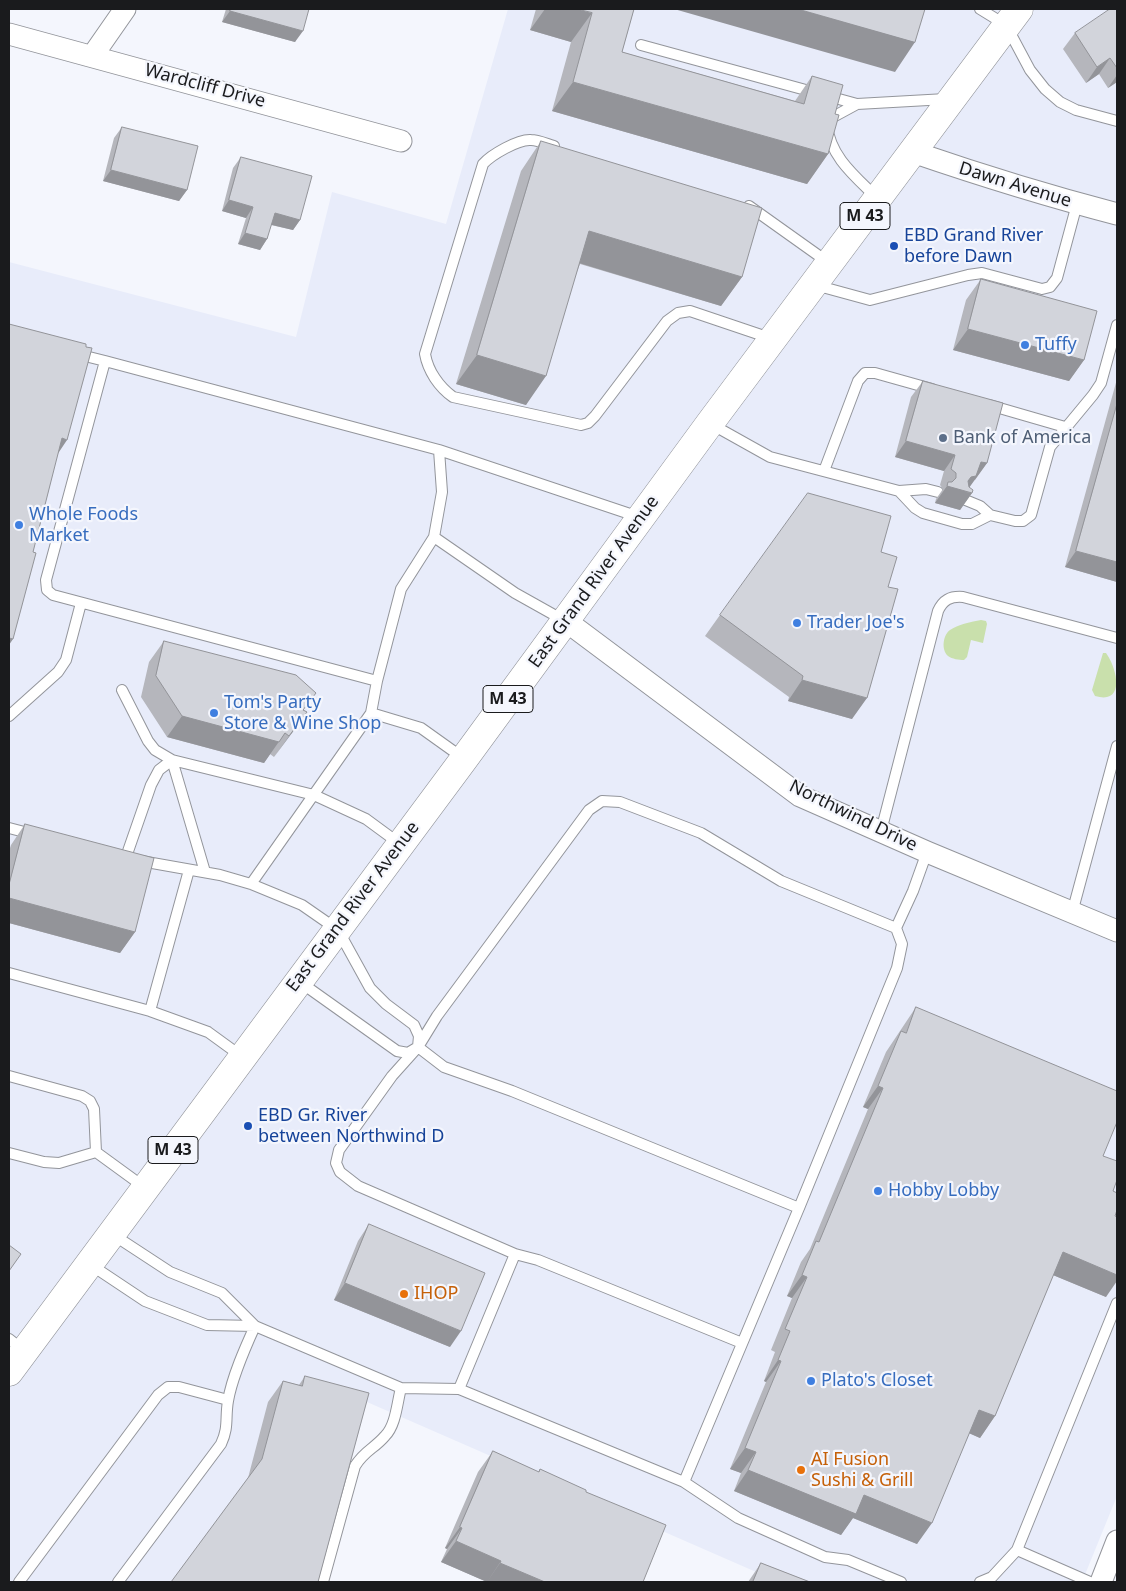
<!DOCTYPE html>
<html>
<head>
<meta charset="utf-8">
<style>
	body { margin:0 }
	#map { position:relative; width:1126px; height:1591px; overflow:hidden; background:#f4f6fd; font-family:"Noto Sans",sans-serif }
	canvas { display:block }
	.frame { position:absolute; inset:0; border:10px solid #1a1b1d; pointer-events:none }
</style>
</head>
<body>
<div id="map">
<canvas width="1126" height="1591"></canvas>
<div class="frame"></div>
</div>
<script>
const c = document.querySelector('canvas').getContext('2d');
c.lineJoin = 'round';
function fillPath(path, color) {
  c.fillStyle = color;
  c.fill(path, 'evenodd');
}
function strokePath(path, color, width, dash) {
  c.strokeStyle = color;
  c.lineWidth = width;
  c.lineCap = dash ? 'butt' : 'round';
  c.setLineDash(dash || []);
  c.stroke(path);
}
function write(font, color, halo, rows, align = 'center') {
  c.font = font + ' "Noto Sans",sans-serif';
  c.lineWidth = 4.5;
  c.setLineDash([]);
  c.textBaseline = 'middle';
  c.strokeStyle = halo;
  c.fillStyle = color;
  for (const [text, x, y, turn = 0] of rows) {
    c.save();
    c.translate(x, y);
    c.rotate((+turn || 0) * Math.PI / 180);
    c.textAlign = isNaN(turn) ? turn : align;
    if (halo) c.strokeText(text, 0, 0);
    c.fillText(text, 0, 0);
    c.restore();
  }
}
fillPath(new Path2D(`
	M508,9H1117V1496L1082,1582H779L367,1402L318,1582H9V262L296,337L332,192L446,224Z`), '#e8ecfa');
fillPath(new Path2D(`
	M981,620L986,621L987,624L983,643L971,640L967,657L964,660C959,660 952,659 948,656C941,650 943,635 950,630C959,624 971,622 981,620Z
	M1103,653H1106C1117,668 1126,705 1095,696L1092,690Z`), '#c9e0ac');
const lane = new Path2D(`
	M980,9L1006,25L1030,70L1045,89L1060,102L1076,110L1117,121
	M641,45L857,104L946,99
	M857,104L833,117L827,125C830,157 856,177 877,198
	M554,146C547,144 538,140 531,140C518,139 491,155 483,164L425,354C428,371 439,387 453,397L581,425L588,423L595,416L667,321L678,313L690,311L770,338
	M749,206L829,263
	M815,285L870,300L968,275L982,273L1042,289L1050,287L1057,278L1077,204
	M77,354L105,361
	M989,405L1065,427
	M711,424L770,457L899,491L915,508L923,513L962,524H972L990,515L1015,521H1023L1031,515L1050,447L1093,395L1101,383L1117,325
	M824,471L858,381L865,373H875L932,389
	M899,491L926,489L938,492
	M963,499L980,506L990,515
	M434,537L442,492L439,450
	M565,621L515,593L434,537L401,589L377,681L53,595L47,590L46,580L105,361L439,450L639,517
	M122,690L148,741L155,750L172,760L205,872
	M371,713L421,728L463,758
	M9,716L58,672L66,660L81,603
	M9,828L32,834
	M881,831L938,611C943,600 950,596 963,597L1117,638
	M126,857L151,785L159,770L172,760L314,795L366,819L400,844
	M141,861L220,875L251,884L302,905L338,930L370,988L386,1004L414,1025L419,1036L418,1047L408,1053L397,1051L300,982
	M251,884L371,713L377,681
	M1072,913L1117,746
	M9,973L150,1011L208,1032L241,1056
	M150,1011L189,870
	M418,1047L444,1067L512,1091L799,1208L897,968L902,944L896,928L913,891L927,852
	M9,1076L82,1096L90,1101L94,1109L96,1152L144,1187
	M9,1153L44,1162L59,1163L96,1152
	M112,1234L170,1272L222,1293L255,1326L401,1388L459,1389L684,1482L738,1518L825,1557L848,1560L901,1582
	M515,1254L538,1260L742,1343
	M91,1265L145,1301L207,1325L255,1326
	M9,1339L23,1350
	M459,1389L515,1254L358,1186L340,1172L336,1163L339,1150L392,1076L418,1047L437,1016L589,810L602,801L620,802L701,833L781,881L896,928
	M684,1482L799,1208
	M1017,1550L1117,1303
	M19,1582L158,1395L168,1387H179L228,1400
	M118,1582L221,1444C229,1427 225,1418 228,1401C232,1377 245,1348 255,1326
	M323,1582L355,1466C365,1450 374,1449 385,1436C396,1425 397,1403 401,1388
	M980,1582L992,1577L1017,1550L1090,1582`);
const street = new Path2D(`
	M9,34L401,141
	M93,55L125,9
	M913,152C980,175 1048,196 1117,214
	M566,621L800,796L927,852L1117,931
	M1101,1582L1117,1541`);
const primary = new Path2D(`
	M9,1372L464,759L710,423L1019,9`);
strokePath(lane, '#93959b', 12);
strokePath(street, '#93959b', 23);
strokePath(primary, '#93959b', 29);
strokePath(lane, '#fff', 10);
strokePath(street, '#fff', 21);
strokePath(primary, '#fff', 28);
fillPath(new Path2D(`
	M226,9H309L295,42L222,22Z
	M536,9H634L622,52L795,101L812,76L835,114L828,154L807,184L552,111L571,42L530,30Z
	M1117,9V82L1108,88L1099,74L1086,83L1063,49L1075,33Z
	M122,127L187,190L179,201L103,181L114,138Z
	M541,141L742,277L721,306L580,264L526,405L456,384L521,171Z
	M241,157L300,220L293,230L271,225L267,239L260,250L238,244L246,218L222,211L233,168Z
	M981,279L1084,360L1069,381L953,350L966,300Z
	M1117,379V582L1065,567Z
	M923,381L987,463L975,480L974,479L969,487L972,493L960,510L935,503L936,499L943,489L940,485L944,471L895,457L911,397Z
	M881,552L852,719L788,701L789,697L705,636L720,615Z
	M164,641L304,710L307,712L274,757L270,754L264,763L167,737L141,697L149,662Z
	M25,824L135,932L120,953L9,923V851L11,845Z
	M916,1007L1103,1156L1113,1191L1115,1216L1106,1297L1053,1275L995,1416L980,1438L969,1433L917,1544L853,1518L841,1535L734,1491L741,1473L730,1469L766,1382L764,1381L775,1352L771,1350L792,1298L787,1296L801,1262L810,1249L868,1109L863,1107L886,1052Z
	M369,1224L450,1347L334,1300L358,1241Z
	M305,1376L318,1582L248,1478L268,1402L283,1381L299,1385Z
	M493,1451L538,1472L540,1469L586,1492L643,1582H486H487L441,1562L447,1549L445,1548L478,1472Z
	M761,1563L810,1582H748Z`), '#b5b6bc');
fillPath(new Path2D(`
	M545,9H577L592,13L571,42L530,30Z
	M674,9H798L915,42L895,72Z
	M230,11L303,31L295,42L222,22Z
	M1110,58L1099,74L1086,83L1097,67Z
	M1117,75V82L1108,88Z
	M573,82L828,154L807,184L552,111Z
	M111,170L187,190L179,201L103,181Z
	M229,200L253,207L246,218L222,211Z
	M275,213L300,220L293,230L268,224Z
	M589,231L742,277L721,306L569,260Z
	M245,233L267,239L260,250L238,244Z
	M968,329L1084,360L1069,381L953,350Z
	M477,355L546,376L526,405L456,384Z
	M62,438L67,440L53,461Z
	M906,441L955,455L944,471L895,457Z
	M981,462L987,463L966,492L972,493L960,510L935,503L947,486Z
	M1076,551L1117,562V582L1065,567Z
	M9,638L13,639L9,645Z
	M802,680L867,698L852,719L788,701Z
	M307,712L292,733L274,757L289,736Z
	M182,716L285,733L264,763L167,737Z
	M9,898L135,932L120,953L9,923Z
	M878,1086L883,1088L868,1109L863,1107Z
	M1063,1252L1117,1275V1281L1106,1297L1048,1273Z
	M802,1275L807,1277L792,1298L787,1296Z
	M345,1283L461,1331L450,1347L334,1300Z
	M778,1360L781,1361L766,1382L764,1381Z
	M979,1410L995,1416L980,1438L964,1431Z
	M745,1448L756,1452L741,1473L730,1469Z
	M748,1470L864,1495L932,1523L917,1544L853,1518L841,1535L734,1491Z
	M460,1527L462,1528L447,1549L445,1548Z
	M456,1541L501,1561L487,1582L441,1562Z
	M500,1563L545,1582H487Z`), '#939499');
const building = new Path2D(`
	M231,9H309L303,31L230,11Z
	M577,9H634L622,52L804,104L812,76L843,85L835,114L839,115L828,154L573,82L592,13Z
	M798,9H925L915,42Z
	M1110,9H1117V68L1110,58L1097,67L1075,33Z
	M122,127L198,146L187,190L111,170Z
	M541,141L762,208L742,277L589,231L546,376L477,355Z
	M241,157L312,176L300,220L275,213L267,239L245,233L253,207L229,200Z
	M981,279L1097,311L1084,360L968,329Z
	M9,324L86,344V347L92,348L67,440L62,438L33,552L36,553L13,639L9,638Z
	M923,381L1003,403L987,463L981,462L976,476L971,477L968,481L969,487L973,490L972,493L947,486L948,482H952L956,478V473L951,469L955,455L906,441Z
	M1117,404V562L1076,551Z
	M808,493L891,516L881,552L897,557L888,587L898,589L867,698L802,680L803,676L720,615Z
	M164,641L296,675L316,693L303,710L307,712L289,736L285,733L279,742L182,716L156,676Z
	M25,824L154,858L135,932L9,898V885Z
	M916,1007L1117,1091V1122L1103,1156L1117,1161V1180L1113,1191L1117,1193V1210L1115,1216L1117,1217V1275L1063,1252L995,1416L979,1410L932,1523L864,1495L856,1514L748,1470L756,1452L745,1448L781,1361L778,1360L790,1331L785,1329L807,1277L802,1275L816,1241L819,1242L883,1088L878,1086L901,1031L906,1033Z
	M369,1224L485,1273L461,1331L345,1283Z
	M9,1245L21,1254L9,1271Z
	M305,1376L369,1393L318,1582H171L262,1459L283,1381L302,1386Z
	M493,1451L539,1472L540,1469L586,1490V1492L666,1525L643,1582H545L500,1563L501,1561L456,1541L462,1528L460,1527Z
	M761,1563L810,1582H753Z`);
fillPath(building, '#d2d4db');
strokePath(building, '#939499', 1);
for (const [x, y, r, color] of [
	[894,246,5,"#1a4fb4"],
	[1025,345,5,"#3f7fe0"],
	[943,438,5,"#5c6f8a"],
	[19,525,5,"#3f7fe0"],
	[797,623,5,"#3f7fe0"],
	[214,713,5,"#3f7fe0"],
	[248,1126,5,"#1a4fb4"],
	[878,1191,5,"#3f7fe0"],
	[404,1294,5,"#e8710a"],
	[811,1381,5,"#3f7fe0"],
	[801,1470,5,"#e8710a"]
]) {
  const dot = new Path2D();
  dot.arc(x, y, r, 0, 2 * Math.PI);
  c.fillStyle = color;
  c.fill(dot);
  strokePath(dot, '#f4f6fd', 2);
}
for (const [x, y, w] of [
	[865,216,50],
	[508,699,50],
	[173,1150,50]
]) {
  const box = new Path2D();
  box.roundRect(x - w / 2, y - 13.5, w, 27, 4);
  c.fillStyle = '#f4f6fd';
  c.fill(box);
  strokePath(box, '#1a1b1d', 1);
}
write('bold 16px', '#1a1b1d', null, [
	["M 43",865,216],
	["M 43",508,699],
	["M 43",173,1150]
]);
write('18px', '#1a1b1d', '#f4f6fd', [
	["Wardcliff Drive",205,86,15],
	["Dawn Avenue",1015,185,17],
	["East Grand River Avenue",594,582,-54],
	["Northwind Drive",853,816,26],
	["East Grand River Avenue",353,907,-53]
]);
write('18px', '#164399', '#f4f6fd', [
	["EBD Grand River",904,236],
	["before Dawn",904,257],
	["EBD Gr. River",258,1116],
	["between Northwind D",258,1137]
], 'left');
write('18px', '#366cbe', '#f4f6fd', [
	["Tuffy",1035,345],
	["Whole Foods",29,515],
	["Market",29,536],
	["Trader Joe's",807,623],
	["Tom's Party",224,703],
	["Store & Wine Shop",224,724],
	["Hobby Lobby",888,1191],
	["Plato's Closet",821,1381]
], 'left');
write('18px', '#4e5e75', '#f4f6fd', [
	["Bank of America",953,438]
], 'left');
write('18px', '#c56008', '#f4f6fd', [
	["IHOP",414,1294],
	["AI Fusion",811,1460],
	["Sushi & Grill",811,1481]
], 'left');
</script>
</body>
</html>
